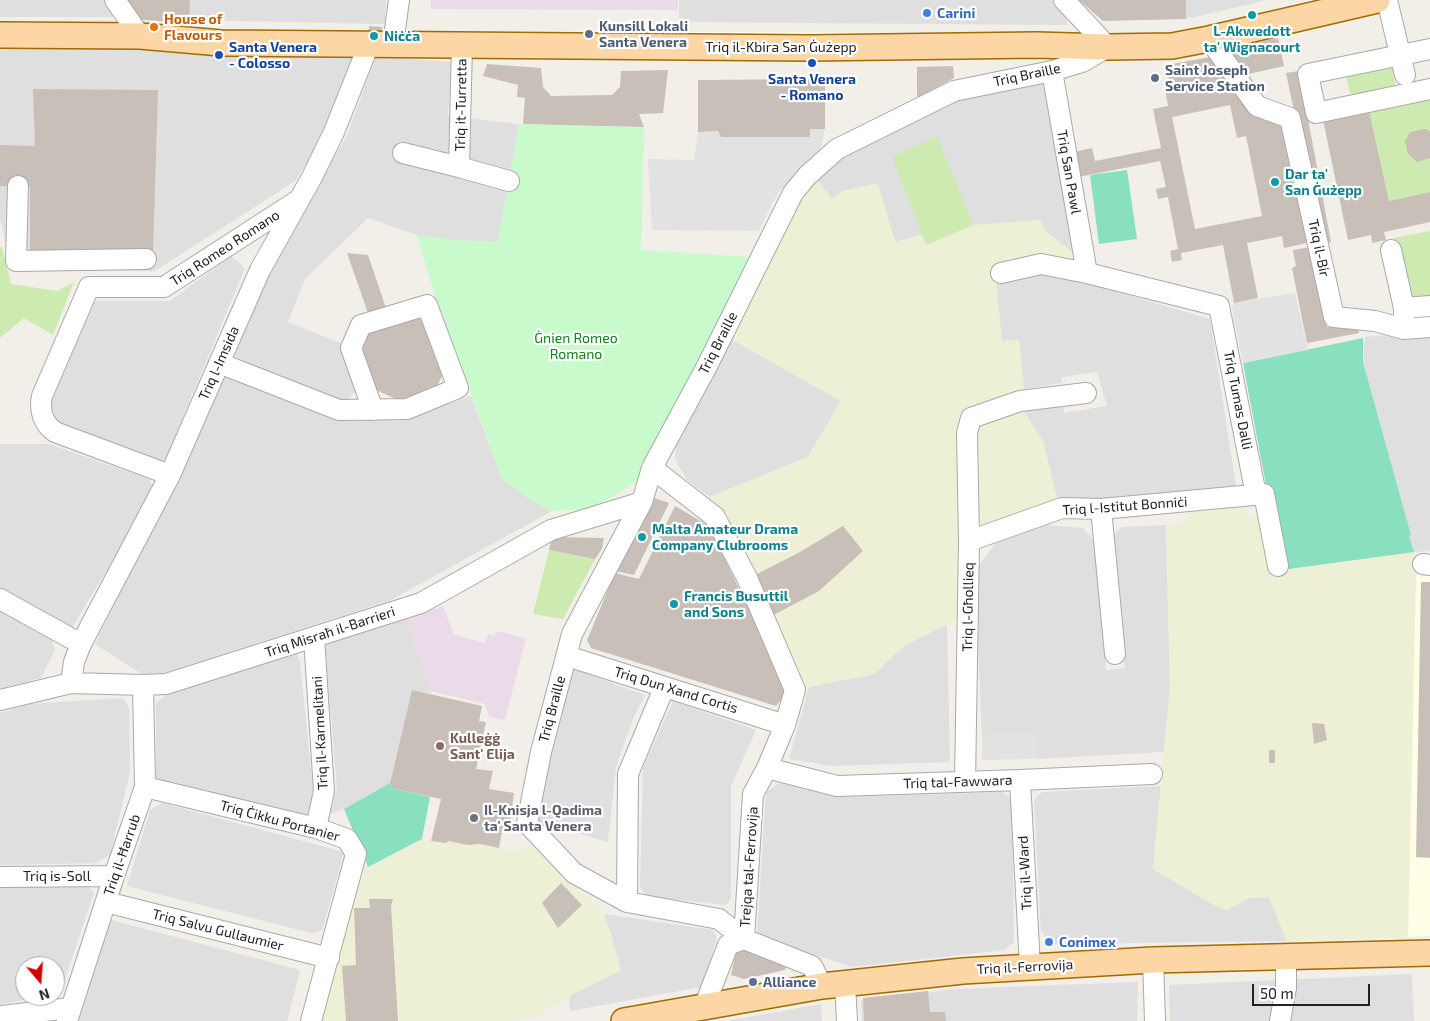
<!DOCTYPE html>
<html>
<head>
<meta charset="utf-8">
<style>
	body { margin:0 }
	#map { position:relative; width:1430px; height:1021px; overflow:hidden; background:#f2efe9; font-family:"Exo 2",sans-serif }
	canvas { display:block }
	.north { position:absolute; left:15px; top:956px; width:50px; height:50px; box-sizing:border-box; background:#fff; border:1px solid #a7a7a7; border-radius:50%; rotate:162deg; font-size:14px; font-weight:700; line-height:20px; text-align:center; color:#222 }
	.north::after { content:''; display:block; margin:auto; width:18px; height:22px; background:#d40000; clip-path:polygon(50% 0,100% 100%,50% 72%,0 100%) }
	.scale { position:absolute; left:1252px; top:984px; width:118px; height:22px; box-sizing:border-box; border:2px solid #222; border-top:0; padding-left:6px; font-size:15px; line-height:18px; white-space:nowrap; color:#222; -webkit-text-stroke:4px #fff; paint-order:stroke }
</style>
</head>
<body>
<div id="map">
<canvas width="1430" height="1021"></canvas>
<div class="north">N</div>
<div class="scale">50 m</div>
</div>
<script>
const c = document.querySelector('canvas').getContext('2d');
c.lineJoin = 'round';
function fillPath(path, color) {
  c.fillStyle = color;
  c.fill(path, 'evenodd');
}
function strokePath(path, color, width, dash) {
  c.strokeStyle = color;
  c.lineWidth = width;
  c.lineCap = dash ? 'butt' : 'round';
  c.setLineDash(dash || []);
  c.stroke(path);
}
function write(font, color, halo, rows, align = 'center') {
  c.font = font + ' "Exo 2",sans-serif';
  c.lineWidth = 4.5;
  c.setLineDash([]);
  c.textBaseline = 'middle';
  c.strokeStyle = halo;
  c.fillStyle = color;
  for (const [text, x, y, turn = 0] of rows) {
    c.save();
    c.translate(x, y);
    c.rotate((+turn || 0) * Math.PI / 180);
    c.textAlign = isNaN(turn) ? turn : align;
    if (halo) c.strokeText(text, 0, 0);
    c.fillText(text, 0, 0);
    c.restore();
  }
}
fillPath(new Path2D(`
	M0,0H109L121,17H0Z
	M121,0H386L385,24L136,19Z
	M679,0H1054L1066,11L1067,25L679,22Z
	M1186,0H1267L1186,19Z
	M0,41L357,53L327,131L295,181L155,271L13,270L0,220Z
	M376,55L397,58L451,62L448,116L519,124L498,242L453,240L417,235L368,218L305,279L288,322L345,345L359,386L346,402L243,365L231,351L276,250L347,136Z
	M1048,76L1080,258L1046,232L926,245L922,236L895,242L878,184L832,199L817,180L851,150L945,105Z
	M231,256L245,268L163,465L60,429L47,411L95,301H170Z
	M1042,270L1210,319L1237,492L1058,503L1043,441L1020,406L1063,404L1064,413L1107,406L1097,372L1062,377V383L1024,389L1019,341L1002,342L989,285Z
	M1428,332L1430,339V551L1414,552L1408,535H1411L1363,362L1365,337Z
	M731,339L841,401L808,457L710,497L687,480L675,459L677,439Z
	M225,376L333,416L400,421L471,396L502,478L526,497L552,511L391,600L148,678L95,644Z
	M0,444H49L149,479L155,491L70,631L0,587Z
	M1034,524L1083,528L1095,542L1106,670L1125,668L1110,538L1122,527L1166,525L1170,687L1164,752L1036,759L1035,734L982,736L975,571L1001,536Z
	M0,608L52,640L55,650L41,678L0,689Z
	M406,619L432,694L412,690L390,783L344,809L330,814L337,789L325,644Z
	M947,624L950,762L831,766L789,759L809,687L874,674L905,645Z
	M297,654L300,662L313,790L308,818L156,781V703L172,690Z
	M574,669L645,695L633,719L616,767L608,842L538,822L535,804L567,673Z
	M123,698L129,708L130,772L110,855L96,863L0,865V713L28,704Z
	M673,701L756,730L731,786V898L726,905L645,896L640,886L643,768Z
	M779,783L837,797L1002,792L1012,799L1014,942L1005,950L852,967L757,936L766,792Z
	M1161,786L1153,869L1212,904L1227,910L1249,898L1269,897L1287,941L1055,944L1041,932L1034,800L1042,792Z
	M162,803L344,852L322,931L311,933L127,886L150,810Z
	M87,885L94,893L60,994L55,995V966H25V996H50L0,1004V887Z
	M604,914L713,930L717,939L701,987L570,1011L569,996L621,970Z
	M111,920L300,970L287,1021H78Z
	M1412,974L1414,1021H1170L1169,985Z
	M1138,982L1137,1021H862L861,1001L953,989Z
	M821,1004L822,1021H726Z`), '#e0dfdf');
fillPath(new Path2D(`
	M431,0H678V10L431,9Z
	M443,606L454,635L485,643L488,634L495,636L496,631L526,638L505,720L489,717L485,704L431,691L406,619Z`), '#ebdbe8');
fillPath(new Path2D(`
	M1416,575L1430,576V936L1408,937Z`), '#ffffe5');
fillPath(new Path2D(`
	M817,180L832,199L842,191L878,183L895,242L921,235L926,245L973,225L1040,220L1046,232L1080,258L995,268L1002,341L1019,340L1024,389L1019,398L969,412L960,618L905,645L874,674L802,688L770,617L819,591L863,551L842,527L800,552L753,576L725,513L710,497L808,457L841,401L731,339L798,199Z
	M1020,406L1043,441L1058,503L974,529L977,422Z
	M1246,506L1247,519L1265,516L1282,570L1414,552L1416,575L1408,937L1287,941L1269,897L1249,898L1227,910L1212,904L1153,869L1170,687L1166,525L1187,524V510Z
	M422,839L446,843L448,841L468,845L480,844L520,852L533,842L600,910L611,934L621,970L569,996L536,1016L512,1021H316L358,867H368Z`), '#eef0d5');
fillPath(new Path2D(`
	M1395,60L1397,72L1393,73L1396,91L1359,98L1350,93L1345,71Z
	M1430,94V192L1389,201L1368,106Z
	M937,136L973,225L926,245L892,157Z
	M1430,231V302L1407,304L1393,238Z
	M0,247H2L11,284L57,291L74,282L53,335L24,318L0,338Z
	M549,550L595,559L563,619L533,614Z`), '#cdebb0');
fillPath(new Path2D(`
	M519,124L644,127L641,250L751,257L645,470L634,483L592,509L552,511L526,497L502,478L434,292L417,235L453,240L498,242Z`), '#c8facc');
fillPath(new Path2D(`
	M1127,170L1137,239L1099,244L1090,175Z
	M1363,338V362L1411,535L1409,536L1414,552L1282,570L1243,363Z
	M390,783L391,788L430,797L422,839L368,867L344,809Z`), '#88e0be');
fillPath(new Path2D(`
	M810,129H825L819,155L781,189L773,202L759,231L652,230L648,159L694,160L698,132L718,131L721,137H810Z
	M1295,293L1308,350L1243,363L1232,308L1234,303Z
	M1035,734L1036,759L982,760V736Z`), '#e2e2e2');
fillPath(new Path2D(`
	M1312,0H1318L1175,35L382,32V31L1175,34Z`), '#fff');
fillPath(new Path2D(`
	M117,0H190L189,23L130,19Z
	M1079,0H1186V19L1103,21Z
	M369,26L382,27L381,38L368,37Z
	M1278,38L1284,66L1240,76L1222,50Z
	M1211,57L1282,119L1307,243L1284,248L1282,236L1247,243L1258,298L1234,303L1223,245L1181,253L1182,260L1172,262L1170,251L1178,249L1168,197L1158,199L1156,189L1166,187L1160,161L1078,177L1074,152L1092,148L1095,161L1161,148L1153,109L1168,106L1165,89L1170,88L1166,65ZM1230,105L1237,138L1246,136L1262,216L1195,229L1172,117Z
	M487,64L541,68L543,87L551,96L612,95L620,87L621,71L668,70L663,113L639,114L644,127L523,124L525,98L517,97L518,85L483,76Z
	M953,66L954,78L917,98V67Z
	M1299,71L1331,242L1322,244L1286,73Z
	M825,79V129H810V137H721L718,131L698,132V80Z
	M33,89L158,90L153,253L30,251V187L0,186V145L35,146Z
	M1368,106L1389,201L1430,192V222L1384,232L1386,240L1372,243L1371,235L1348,240L1322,115Z
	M1425,129L1430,132V158L1417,162L1408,154L1405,141L1410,132Z
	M1316,246L1327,327L1358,324L1359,333L1307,343L1292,268L1296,266L1293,250Z
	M347,253L368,255L386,308L368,313Z
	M415,313L424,323L442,376L436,388L401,401L376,390L360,343L368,331Z
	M652,497L669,503L634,575L615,571Z
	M675,506L709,526L788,691L776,706L591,648L587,640L615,573L639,579Z
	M843,526L863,551L819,591L770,617L753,576L800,552Z
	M552,537L604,538L602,549L595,559L549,550Z
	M1421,582H1430V858L1416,857Z
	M412,690L482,706L479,721L486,722L476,769L493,771L489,789L514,793L509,831L502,830L499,848L480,844L468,845L448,841L446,843L431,841L441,799L391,788L390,783Z
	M1312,723L1324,724L1327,740L1314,744Z
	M1269,750H1275V763H1269Z
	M561,883L582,905L558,928L542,903Z
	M369,899H393L391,906L398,1021H346L342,966L356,965L354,908H370Z
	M737,947L786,964L785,970L744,979L731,975Z
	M928,991L930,1012H945L946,1021H864L863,998Z`), '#c7bfb8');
const minor = new Path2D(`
	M115,0L140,36
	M1387,0L1405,75
	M1209,39L1257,106L1290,118L1334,317L1375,321L1404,329L1430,327
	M393,44L399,0
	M1430,49L1308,74L1316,113L1430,89
	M1052,71L1087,273
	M403,153L459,167L462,45
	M459,167L509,181
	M18,186L16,261L146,259
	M1391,250L1404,308V329
	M1001,273L1041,264L1087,273L1219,306L1256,495
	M1404,308L1430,306
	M219,363L339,410L407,409L458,388L427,305L361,325L351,348L373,410
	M652,468L715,517L747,578L795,690L785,725L767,768L753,794L744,939
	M170,475L55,432C43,424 39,410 42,396L89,287H164L297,201
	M1101,509L1115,654
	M969,541L1062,508L1101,509L1264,494L1278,566
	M1423,564L1430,565
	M0,599L81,644
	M314,637L324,791L316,828
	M567,656L785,725
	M71,683L74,662L81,644L170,475L260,270L312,177L334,132L369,44
	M0,700L71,683L143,685L166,684L421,603L551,530L642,502
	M767,768L837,786L1020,780L1152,774
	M1020,780L1030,967
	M965,781L969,541L967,433L971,418L1020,401L1086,393
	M145,787L316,828L347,839L356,854L311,1021
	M0,877L114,876
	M106,902L329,958
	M627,902L628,774L664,688
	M1153,960L1155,1021
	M845,984L847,1021
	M822,986L812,966L744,939L719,919L627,902L574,873L527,823L541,752L572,634L642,502L652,468L707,366L793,193L807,176L837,149L954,91L1052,71L1082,62L1108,47L1064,0
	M704,1007L728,945L744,939
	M0,1016L71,1008
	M67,1021L114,876L145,787L143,685
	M1280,1021L1286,988V956`);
const major = new Path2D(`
	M0,35L140,36L221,43L810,48L1036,45L1108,47L1172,46L1209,39L1377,0
	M624,1021L822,986L963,971L1153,960L1430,953`);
strokePath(minor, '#a9a9a9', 22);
strokePath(major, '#a06b00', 28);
strokePath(minor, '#fff', 20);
strokePath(major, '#fcd6a4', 25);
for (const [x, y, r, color] of [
	[927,13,5,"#3f7fe0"],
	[1252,15,5,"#0f9aa8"],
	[154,27,5,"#e8710a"],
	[589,34,5,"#5c6f8a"],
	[374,36,5,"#0f9aa8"],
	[219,55,5,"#1a4fb4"],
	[812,63,5,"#1a4fb4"],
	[1155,78,5,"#5c6f8a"],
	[1275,182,5,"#0f9aa8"],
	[642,537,5,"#0f9aa8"],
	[674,604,5,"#0f9aa8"],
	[440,746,5,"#8d6e63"],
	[474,818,5,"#6b7280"],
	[1049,942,5,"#3f7fe0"],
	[753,982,5,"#5c6f8a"]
]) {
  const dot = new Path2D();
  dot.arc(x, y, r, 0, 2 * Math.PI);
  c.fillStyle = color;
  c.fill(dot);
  strokePath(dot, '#fff', 2);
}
write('bold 14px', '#366cbe', '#fff', [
	["Carini",937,13],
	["Conimex",1059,942]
], 'left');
write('bold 14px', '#c56008', '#fff', [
	["House of",164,19],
	["Flavours",164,35]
], 'left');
write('bold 14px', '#4e5e75', '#fff', [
	["Kunsill Lokali",599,26],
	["Santa Venera",599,42],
	["Saint Joseph",1165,70],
	["Service Station",1165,86],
	["Alliance",763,982]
], 'left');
write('bold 14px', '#0d838f', '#fff', [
	["L-Akwedott",1252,31,"center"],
	["ta' Wignacourt",1252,47,"center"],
	["Niċċa",384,36],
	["Dar ta'",1285,174],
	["San Ġużepp",1285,190],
	["Malta Amateur Drama",652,529],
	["Company Clubrooms",652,545],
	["Francis Busuttil",684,596],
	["and Sons",684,612]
], 'left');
write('bold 14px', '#164399', '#fff', [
	["Santa Venera",229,47],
	["- Colosso",229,63],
	["Santa Venera",812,79,"center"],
	["- Romano",812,95,"center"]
], 'left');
write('14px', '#222', '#fff', [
	["Triq il-Kbira San Ġużepp",781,47],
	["Triq Braille",1027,75,-12],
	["Triq it-Turretta",461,105,-89],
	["Triq San Pawl",1069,172,80],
	["Triq Romeo Romano",225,248,-33],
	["Triq il-Bir",1319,248,78],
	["Triq Braille",718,343,-63],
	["Triq l-Imsida",219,363,-66],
	["Triq Tumas Dalli",1238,400,79],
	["Triq l-Istitut Bonniċi",1125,506,-4],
	["Triq l-Għollieq",968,607,-89],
	["Triq Misraħ il-Barrieri",330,632,-18],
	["Triq Dun Xand Cortis",676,690,17],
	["Triq Braille",552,709,-75],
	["Triq il-Karmelitani",320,733,-93],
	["Triq tal-Fawwara",958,782,-2],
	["Triq Ċikku Portanier",280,821,15],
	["Triq il-Ħarrub",122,855,-71],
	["Trejqa tal-Ferrovija",749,867,-86],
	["Triq il-Ward",1025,873,-93],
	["Triq is-Soll",57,876],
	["Triq Salvu Gullaumier",218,930,14],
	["Triq il-Ferrovija",1025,967,-3]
]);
write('14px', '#0c8416', '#fff', [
	["Ġnien Romeo",576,338],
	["Romano",576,354]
]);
write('bold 14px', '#785e54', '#fff', [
	["Kulleġġ",450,738],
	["Sant' Elija",450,754]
], 'left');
write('bold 14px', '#5b616d', '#fff', [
	["Il-Knisja l-Qadima",484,810],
	["ta' Santa Venera",484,826]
], 'left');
</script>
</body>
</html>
